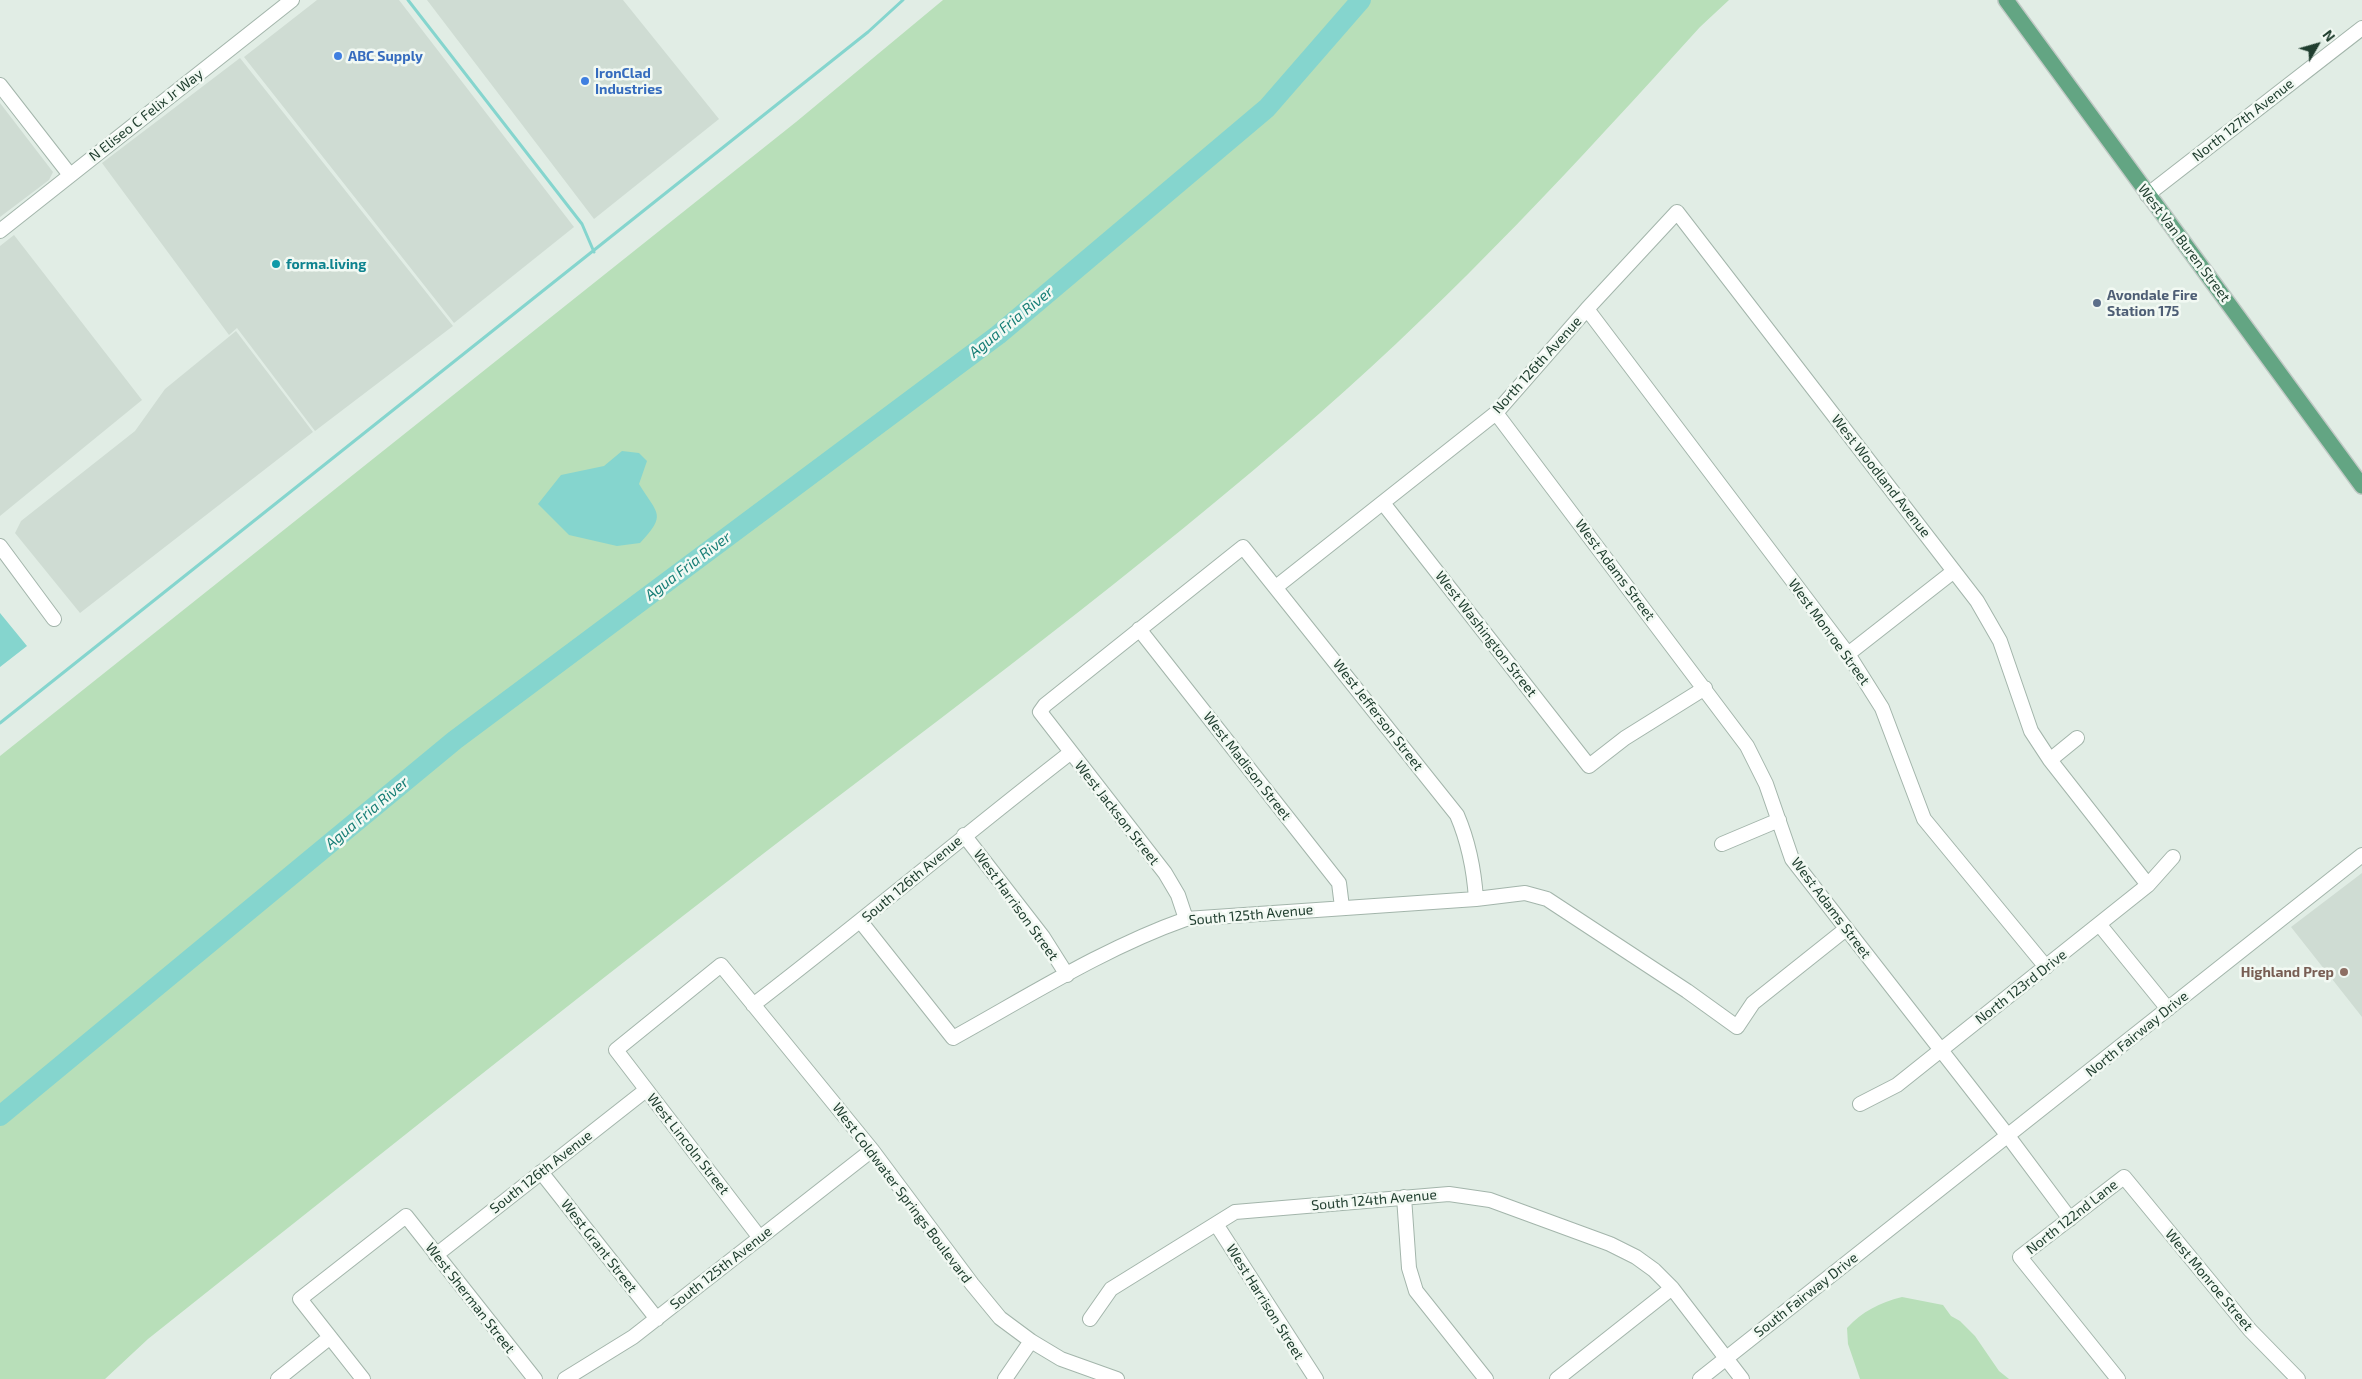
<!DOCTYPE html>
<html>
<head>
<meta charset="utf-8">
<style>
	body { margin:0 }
	#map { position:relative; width:2362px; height:1379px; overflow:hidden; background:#e1ede5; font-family:"Exo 2",sans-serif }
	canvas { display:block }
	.north { position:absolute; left:2292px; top:20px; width:50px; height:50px; -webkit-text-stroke:4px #f2f9f3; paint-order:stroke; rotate:52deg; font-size:14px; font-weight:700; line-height:20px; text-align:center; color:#203e2f }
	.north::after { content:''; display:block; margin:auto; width:18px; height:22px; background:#203e2f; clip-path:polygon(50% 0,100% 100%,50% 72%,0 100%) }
</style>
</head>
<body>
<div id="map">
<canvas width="2362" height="1379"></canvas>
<div class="north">N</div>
</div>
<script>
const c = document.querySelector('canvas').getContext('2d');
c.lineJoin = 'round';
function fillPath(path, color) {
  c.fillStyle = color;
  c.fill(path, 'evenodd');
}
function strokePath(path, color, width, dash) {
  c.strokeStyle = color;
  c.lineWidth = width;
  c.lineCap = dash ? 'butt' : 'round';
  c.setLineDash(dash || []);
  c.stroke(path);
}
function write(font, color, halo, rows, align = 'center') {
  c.font = font + ' "Exo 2",sans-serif';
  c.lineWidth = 5;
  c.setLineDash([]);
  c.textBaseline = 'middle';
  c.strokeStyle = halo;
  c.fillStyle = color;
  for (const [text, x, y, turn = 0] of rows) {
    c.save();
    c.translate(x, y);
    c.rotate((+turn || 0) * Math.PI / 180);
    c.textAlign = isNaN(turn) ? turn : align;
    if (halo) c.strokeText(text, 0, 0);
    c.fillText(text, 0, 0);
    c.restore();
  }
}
fillPath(new Path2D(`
	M317,0H399L574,227L454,323L244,57Z
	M427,0H623L719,119L594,219Z
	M240,58L453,326L315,431L237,328L229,335L102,163Z
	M0,103L53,172L49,180L0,217Z
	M14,235L142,400L0,516V246Z
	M236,331L313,432L80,613L15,533L21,521L135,431L165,389Z
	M2362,873V1017L2291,927Z`), '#cfdcd3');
fillPath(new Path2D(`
	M943,0H1729L1700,27C1579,161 1456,294 1320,413C1141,570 948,712 759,857C553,1016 351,1178 148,1339L105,1379H0V756L796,122Z
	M1902,1297L1943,1305L1951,1316L1960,1321L1975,1336L1999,1371L2009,1379H1860L1848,1344L1847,1328C1863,1311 1879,1303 1902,1297Z`), '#b8dfb9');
fillPath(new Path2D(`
	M622,451L639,453L647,461L639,484C658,515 667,514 640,543L617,546L569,535L538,504L561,475L604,466Z
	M0,613L27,646L0,667Z`), '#85d5ce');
strokePath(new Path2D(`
	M408,0L582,224L594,252
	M0,723L868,32L903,0`), '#85d5ce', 3);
strokePath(new Path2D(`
	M0,1116L455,740L998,335L1267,108L1361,0`), '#85d5ce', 20);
const minor = new Path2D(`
	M0,85L70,175
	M2147,195L2362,28
	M0,231L292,0
	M1587,309L1848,654L1882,708L1924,819L2046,967
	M1496,413L1747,746L1766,784L1792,859L2008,1136L2070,1219
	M1383,503L1589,766L1625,738L1705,688
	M0,546L54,619
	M1276,587L1496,413L1587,309L1677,212L1977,601L2000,641L2031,731L2050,760L2148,885
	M1139,629L1339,883L1342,907
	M1848,654L1954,571
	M2050,760L2077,738
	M964,835L1043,937L1067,975
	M1722,844L1779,820
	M1186,919L1178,895L1165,873L1040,712L1045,705L1243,547L1457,815C1469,843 1474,869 1476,899
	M861,922L953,1038C1029,996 1104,948 1186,919L1476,899L1525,893L1547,899L1687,991L1737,1027L1753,1003L1846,929
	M2099,924L2168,1009
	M753,1005C860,923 963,836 1070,753
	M1860,1104L1897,1085L2148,885L2173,857
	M541,1172L657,1319
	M1404,1197L1409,1268L1416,1291L1486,1379
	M1216,1224L1316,1379
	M760,1238L616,1050L721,965L872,1150L972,1284L1000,1318L1031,1341L1061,1359L1117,1379
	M436,1255L646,1090
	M1090,1319L1111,1289L1235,1212L1449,1194L1490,1200L1610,1244L1636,1257L1654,1270L1672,1288L1742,1379
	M278,1379L329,1338
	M363,1379L300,1299L406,1216L535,1379
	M565,1379L633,1337L872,1150
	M1005,1379L1031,1341
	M1557,1379L1672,1288
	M1700,1379L2362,855
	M2118,1379L2020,1257L2124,1177L2250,1330L2298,1379`);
const major = new Path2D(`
	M2006,0L2362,486`);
strokePath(minor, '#a3b5ab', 16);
strokePath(major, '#c1c9c5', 18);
strokePath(minor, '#fff', 14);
strokePath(major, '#63a583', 15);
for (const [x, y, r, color] of [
	[338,56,5,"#3f7fe0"],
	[585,81,5,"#3f7fe0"],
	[276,264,5,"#0f9aa8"],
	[2097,303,5,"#5c6f8a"],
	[2344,972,5,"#8d6e63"]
]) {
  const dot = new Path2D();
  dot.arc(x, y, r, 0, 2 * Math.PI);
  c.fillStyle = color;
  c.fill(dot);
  strokePath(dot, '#f2f9f3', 2);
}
write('bold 14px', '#366cbe', '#f2f9f3', [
	["ABC Supply",348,56],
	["IronClad",595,73],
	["Industries",595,89]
], 'left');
write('14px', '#203e2f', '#f2f9f3', [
	["N Eliseo C Felix Jr Way",146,115,-38],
	["North 127th Avenue",2243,120,-38],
	["West Van Buren Street",2184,243,53],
	["North 126th Avenue",1537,365,-48],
	["West Woodland Avenue",1881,476,52],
	["West Adams Street",1615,570,53],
	["West Monroe Street",1829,632,54],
	["West Washington Street",1486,634,52],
	["West Jefferson Street",1378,715,52],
	["West Madison Street",1247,766,52],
	["West Jackson Street",1117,813,52],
	["South 126th Avenue",912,879,-40],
	["West Harrison Street",1016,905,54],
	["West Adams Street",1831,908,53],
	["South 125th Avenue",1251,915,-5],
	["North 123rd Drive",2021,987,-38],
	["North Fairway Drive",2137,1034,-39],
	["West Lincoln Street",688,1144,52],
	["South 126th Avenue",541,1172,-38],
	["West Coldwater Springs Boulevard",902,1193,53],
	["South 124th Avenue",1374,1200,-5],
	["North 122nd Lane",2072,1217,-38],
	["West Grant Street",599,1246,52],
	["South 125th Avenue",721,1268,-38],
	["West Monroe Street",2209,1280,50],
	["South Fairway Drive",1806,1295,-38],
	["West Sherman Street",470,1298,52],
	["West Harrison Street",1265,1302,58]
]);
write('bold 14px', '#0d838f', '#f2f9f3', [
	["forma.living",286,264]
], 'left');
write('bold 14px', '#4e5e75', '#f2f9f3', [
	["Avondale Fire",2107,295],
	["Station 175",2107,311]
], 'left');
write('bold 14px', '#785e54', '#f2f9f3', [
	["Highland Prep",2334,972]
], 'right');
write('italic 15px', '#177e76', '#f2f9f3', [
	["Agua Fria River",1011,322,-39],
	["Agua Fria River",688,566,-37],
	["Agua Fria River",367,813,-40]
]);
</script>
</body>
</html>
